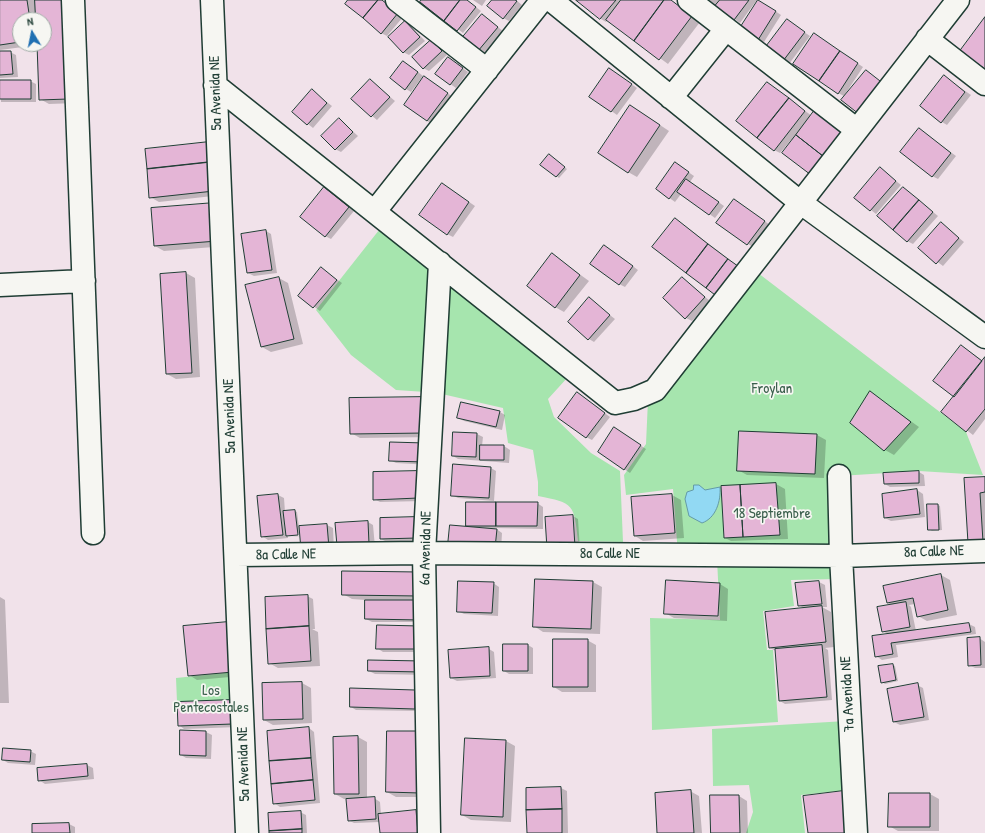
<!DOCTYPE html>
<html>
<head>
<meta charset="utf-8">
<style>
	body { margin:0 }
	#map { position:relative; width:985px; height:833px; overflow:hidden; background:#f1e2ea; font-family:"Patrick Hand",sans-serif }
	canvas { display:block }
	.north { position:absolute; left:12px; top:12px; width:40px; height:40px; box-sizing:border-box; background:#f6f6f2; border:1px solid #a0aca6; border-radius:50%; rotate:350deg; font-size:11px; font-weight:700; line-height:16px; text-align:center; color:#1f3d34 }
	.north::after { content:''; display:block; margin:auto; width:14px; height:18px; background:#1f6fb2; clip-path:polygon(50% 0,100% 100%,50% 72%,0 100%) }
</style>
</head>
<body>
<div id="map">
<canvas width="985" height="833"></canvas>
<div class="north">N</div>
</div>
<script>
const c = document.querySelector('canvas').getContext('2d');
c.lineJoin = 'round';
function fillPath(path, color) {
  c.fillStyle = color;
  c.fill(path, 'evenodd');
}
function strokePath(path, color, width, dash) {
  c.strokeStyle = color;
  c.lineWidth = width;
  c.lineCap = dash ? 'butt' : 'round';
  c.setLineDash(dash || []);
  c.stroke(path);
}
function write(font, color, halo, rows, align = 'center') {
  c.font = font + ' "Patrick Hand",sans-serif';
  c.lineWidth = 3.5;
  c.setLineDash([]);
  c.textBaseline = 'middle';
  c.strokeStyle = halo;
  c.fillStyle = color;
  for (const [text, x, y, turn = 0] of rows) {
    c.save();
    c.translate(x, y);
    c.rotate((+turn || 0) * Math.PI / 180);
    c.textAlign = isNaN(turn) ? turn : align;
    if (halo) c.strokeText(text, 0, 0);
    c.fillText(text, 0, 0);
    c.restore();
  }
}
fillPath(new Path2D(`
	M383,225L434,266L426,392L396,390L351,355L316,310Z
	M758,273L966,432L983,475L919,471L839,476L841,556L678,555L673,489L626,495L624,475L646,444L648,400Z
	M446,280L568,377L548,399L554,417L591,453L620,471L623,542L578,541C574,504 574,503 538,496V482L533,450L508,443L503,408L442,394Z
	M717,559L837,560V579L791,580L794,606L763,611L767,650H773L778,722L652,730L650,618L720,620Z
	M235,672L237,724L178,726L176,678Z
	M846,721L849,790L801,795L805,833H746L753,812L749,785L713,786L712,729Z`), '#a6e5ae');
const water = new Path2D(`
	M694,485H699L705,490L720,487C721,501 716,518 702,523L689,516L685,499L687,492L693,490Z`);
fillPath(water, '#92d9f3');
strokePath(water, '#649ba7', 1);
fillPath(new Path2D(`
	M0,0H36L77,103L49,104L40,99L38,45L0,50ZM20,20H44V44H20Z
	M349,0H382L403,17L387,36L381,33Z
	M422,0H467L481,11L463,33Z
	M473,0H486L482,6Z
	M493,0H516L522,5L509,21L503,18Z
	M578,0H671L700,22L668,64L608,20L606,22L601,19Z
	M709,0H757L740,23Z
	M765,4L781,15L764,42L758,39Z
	M482,15L503,31L484,53L478,50Z
	M405,22L411,26L425,41L409,55L403,52Z
	M792,24L810,36L789,64L783,60Z
	M819,38L863,67L844,96L838,93Z
	M431,41L447,55L429,71L423,68Z
	M0,52H10L16,55L18,77L0,78Z
	M448,58L468,72L456,88L436,74Z
	M409,65L423,76L411,92L406,89Z
	M615,73L637,88L617,115L590,96Z
	M945,77L971,95L947,125L942,122Z
	M370,80L395,101L377,120L352,99Z
	M0,81H30L36,84V102H1Z
	M430,81L453,97L433,124L427,121Z
	M767,83L812,116H820L852,141L791,140L780,153L774,150Z
	M312,91L332,106L313,128L293,112Z
	M639,111L669,131L637,177L628,172Z
	M340,120L358,136L341,152L335,149Z
	M919,129L956,156L938,179L932,176Z
	M146,150L222,195L159,202L150,197Z
	M552,157L567,169L559,178L542,165Z
	M681,167L694,176L690,182L724,206L715,218L681,194L675,202L657,189Z
	M880,168L901,185L876,214L871,210Z
	M447,187L475,206L453,237L447,234Z
	M903,188L938,216L913,244L907,241Z
	M325,189L354,211L331,239L325,236Z
	M735,200L770,225L753,247L748,244Z
	M152,209L226,246L164,251L155,246Z
	M675,220L684,225L747,273Z
	M941,223L964,242L943,266L919,248Z
	M266,231L271,234L277,273L254,276L248,273Z
	M610,249L638,270L625,287L619,284Z
	M553,255L589,281L564,312L555,307Z
	M322,269L342,283L320,311L300,296Z
	M186,273L195,278L200,377L176,379L167,374Z
	M279,278L288,283L303,344L271,352L262,347Z
	M682,278L710,301L692,321L686,318Z
	M589,299L615,319L594,342L589,339Z
	M962,346L983,361L985,358V419L973,435L942,411L955,396Z
	M871,393L919,427L894,455L885,450Z
	M583,397L610,417L592,440L586,437Z
	M350,399L434,437L360,438L351,433Z
	M500,412L505,415L502,430L464,421L458,418Z
	M620,432L646,449L630,473L599,452Z
	M454,433L477,434L483,437L482,446H504L510,450L509,463L458,459L453,456Z
	M817,435L826,440L824,478L747,475L738,470Z
	M425,444L430,465L396,463L390,460Z
	M491,468L496,471L494,501L458,498L452,495Z
	M417,472L423,475V501L380,502L374,499Z
	M919,472L924,475L925,486L890,487L885,484Z
	M985,478V547L965,479Z
	M776,484L785,489L788,539L731,541L725,538L722,487Z
	M917,490L923,494L925,517L891,521L885,518Z
	M278,495L284,498L285,512L295,511L297,512L299,527L327,525L333,528L334,550L301,536L289,537L304,535L303,533L288,535V538L268,540L262,536L258,497Z
	M672,495L681,500L684,538L643,541L635,536Z
	M537,503L543,507V529L495,528L502,533L501,551L467,525Z
	M938,505L940,506L942,530L932,531L929,529Z
	M573,516L578,519L580,550L554,552Z
	M381,519L422,541L387,542L381,539Z
	M368,522L373,525L375,547L343,549Z
	M941,575L950,580L957,615L927,621L918,616L915,604L909,605L911,607L916,631L969,624L975,627L976,634L896,645L898,657L882,660L876,656L889,635L883,631L893,606L888,603Z
	M428,578L426,622H372L366,619V600L352,599L343,594Z
	M593,582L602,587L600,634L543,632L534,626Z
	M819,582L825,585L827,607H822L831,612L834,647L825,648L828,650L832,700L785,704L780,701L776,651L770,648L805,609L799,605Z
	M493,583L499,587L498,616L464,614L458,611Z
	M720,584L728,589L727,621L674,618L665,613Z
	M307,596L313,599L315,629H312L318,632L320,666L278,668L269,663Z
	M0,597L5,600L9,703H0Z
	M228,623L241,676L197,680L189,675Z
	M378,626L425,652H383L377,648Z
	M979,638L985,642V668H975L969,665Z
	M587,640L596,645V692H562L554,687Z
	M528,645L533,648V674H509L504,671Z
	M489,649L494,652L496,678L457,681L451,678Z
	M369,661L428,675L375,674L369,671Z
	M893,665L895,666L898,681L885,684L882,682Z
	M302,683L311,688L312,723L273,725L264,720L263,684Z
	M917,685L923,688L929,720L900,725L894,722Z
	M415,691L421,694L420,711L356,710L351,707Z
	M231,701L238,727L184,729L179,725Z
	M309,728L314,732L320,803L280,807L274,803Z
	M206,732L212,735L211,759L186,758L181,755Z
	M421,732L429,797H396L387,792Z
	M358,737L367,742V799L374,798L380,802L381,815L416,811L424,816L426,833H381L380,822L354,823L348,820L347,799H344L335,794Z
	M506,741L515,746L511,822L471,820L462,815Z
	M30,751L36,754L35,765L8,763L3,760Z
	M87,765L93,768L94,779L45,784L39,780Z
	M561,788L567,791L568,833H528Z
	M690,791L699,796L702,833H658Z
	M930,794L939,799V831H898L889,826Z
	M739,796L747,801L748,833H712Z
	M300,812L306,815L307,833H270Z
	M69,824L75,827V833H33V825Z`), '#0003');
const building = new Path2D(`
	M0,0H27L30,20H20V42L0,45Z
	M35,0H64L68,99L39,100L37,44H44V20H36Z
	M348,0H378L363,18L345,4Z
	M378,0H382L398,13L381,34L363,18Z
	M421,0H460L444,21L420,2Z
	M460,0H467L476,7L457,31L444,21Z
	M492,0H515L517,1L503,19L487,6Z
	M576,0H616L600,19Z
	M621,0H664L634,41L606,20Z
	M664,0H671L692,16L659,60L634,41Z
	M720,0H749L734,20L715,6Z
	M758,0L776,11L758,40L740,28Z
	M482,14L498,27L478,51L462,38Z
	M985,17V69L960,51Z
	M787,19L805,32L783,61L765,48Z
	M405,21L420,37L403,53L388,37Z
	M814,33L840,51L819,81L793,64Z
	M431,40L442,51L423,69L412,57Z
	M0,51H11L13,74L0,75Z
	M840,51L858,63L838,94L819,81Z
	M448,57L463,68L450,85L435,74Z
	M403,61L418,72L405,90L390,78Z
	M609,68L632,84L611,112L589,97Z
	M866,70L889,88L864,118L841,100Z
	M944,75L965,92L941,123L920,106Z
	M424,76L448,93L427,121L404,105Z
	M370,79L390,97L371,117L351,99Z
	M0,80H31V99H0Z
	M767,82L789,98L757,138L736,121Z
	M312,89L327,103L307,125L292,112Z
	M789,98L805,111L774,151L757,138Z
	M630,105L660,125L628,173L598,153Z
	M814,111L847,137L828,160L796,135Z
	M339,118L353,132L335,150L321,136Z
	M919,128L951,153L932,177L900,152Z
	M796,135L828,160L815,178L782,153Z
	M209,142L211,162L147,169L145,149Z
	M549,154L565,167L556,177L540,165Z
	M211,162L214,191L149,198L147,169Z
	M675,162L689,172L669,199L656,189Z
	M880,167L896,181L870,211L854,198Z
	M686,179L719,202L709,215L677,192Z
	M442,183L469,202L447,235L419,215Z
	M324,187L349,207L325,237L300,217Z
	M903,187L919,200L893,230L877,216Z
	M734,199L765,221L747,245L716,223Z
	M919,200L933,212L907,242L893,230Z
	M214,203L217,241L154,246L151,208Z
	M675,218L708,244L686,273L652,247Z
	M941,222L959,238L936,264L918,248Z
	M266,230L272,270L247,273L241,234Z
	M708,244L728,259L706,288L686,273Z
	M604,245L633,266L619,285L590,264Z
	M552,253L580,275L555,308L527,286Z
	M728,259L742,269L719,298L706,288Z
	M321,267L337,280L313,308L298,296Z
	M186,272L192,373L166,374L160,274Z
	M279,277L294,339L261,347L245,285Z
	M682,277L705,297L685,319L663,298Z
	M589,297L610,315L588,340L568,322Z
	M961,345L982,361L954,397L933,381Z
	M985,357V409L966,432L941,412Z
	M870,391L911,422L884,451L850,423Z
	M577,392L605,413L586,438L558,418Z
	M425,397V433L350,434L349,398Z
	M461,402L500,411L496,427L457,418Z
	M614,427L641,445L624,470L598,452Z
	M739,431L817,434L815,474L737,471Z
	M453,432L477,433L476,457L452,456Z
	M390,442L425,443V462L389,461Z
	M480,445H504V460H480Z
	M453,464L491,467L489,498L451,496Z
	M417,471L418,498L373,500V472Z
	M919,471V483L884,484L883,473Z
	M985,477V492L980,493L983,542L968,543L964,478Z
	M776,483L780,535L743,537L740,485Z
	M740,485L743,537L724,538L721,486Z
	M917,489L920,514L884,518L882,494Z
	M278,494L283,535L261,537L257,496Z
	M672,494L675,533L634,536L631,497Z
	M466,502H496V526H466Z
	M496,502H538L537,526H496Z
	M927,504H938L939,530H928Z
	M295,510L298,535L286,536L283,511Z
	M573,515L575,547L547,549L545,517Z
	M416,517L417,538L380,539V518Z
	M368,521L369,544L337,546L335,523Z
	M327,524L329,548L301,550L299,526Z
	M450,525L497,529L495,548L448,545Z
	M342,571L419,572V596L342,595Z
	M941,574L948,610L917,617L913,598L887,603L883,586Z
	M535,579L593,581L591,629L533,627Z
	M666,580L720,583L718,616L664,614Z
	M458,581L494,582L492,613L457,612Z
	M819,581L822,604L798,606L795,583Z
	M308,595L309,626L266,629L265,597Z
	M365,600H421V620L365,619Z
	M906,602L910,627L882,632L877,607Z
	M822,606L826,642L769,648L765,612Z
	M228,622L233,672L188,676L183,626Z
	M969,623L971,632L891,643L893,654L875,657L872,636Z
	M377,625L420,626L419,649H376Z
	M309,626L311,661L268,664L266,629Z
	M980,637L981,665L968,666L967,638Z
	M553,639H588V687H553Z
	M503,644H528V671H503Z
	M822,645L827,697L779,701L775,649Z
	M489,647L490,676L450,678L448,650Z
	M368,660L423,661V672L368,671Z
	M893,664L896,680L881,683L878,666Z
	M302,682L303,719L263,720L262,683Z
	M918,683L924,717L893,722L887,689Z
	M350,688L415,690V709L350,707Z
	M231,700L232,724L178,726L177,702Z
	M309,727L311,758L269,761L267,731Z
	M180,730L206,731V756L180,755Z
	M387,731H421L420,793L386,792Z
	M358,736L359,794H334L333,737Z
	M465,738L506,740L503,817L461,815Z
	M3,748L31,750L30,762L2,760Z
	M311,758L313,780L271,784L269,761Z
	M87,764L88,776L38,781L37,768Z
	M313,780L315,800L273,804L271,784Z
	M561,787L562,809L526,810V788Z
	M691,790L694,833H657L655,793Z
	M843,791L849,833H808L803,796Z
	M889,793H930V827H888Z
	M710,795H739L740,833H711Z
	M375,797L376,819L348,821L346,799Z
	M562,809V833H527L526,810Z
	M416,810L418,833H380L378,814Z
	M301,811L302,829L269,831L268,813Z
	M69,823L70,833H32V824Z
	M302,829V833H269V831Z`);
fillPath(building, '#e4b5d6');
strokePath(building, '#1f3d34', 1);
const minor = new Path2D(`
	M73,0L93,533
	M212,0L247,833
	M397,0L487,70
	M551,0L801,203L985,337
	M689,0L857,130
	M927,39L985,84
	M215,85L615,403L634,399L655,390L958,0
	M671,98L726,29
	M375,211L542,0
	M0,285L84,281
	M839,476L841,556L856,833
	M236,555L424,553L841,556L985,551
	M429,833L424,553L440,263`);
strokePath(minor, '#1f3d34', 25);
strokePath(minor, '#f6f6f2', 22);
write('15px', '#1f3d34', '#f6f6f2', [
	["5a Avenida NE",216,93,-92],
	["5a Avenida NE",230,416,-92],
	["6a Avenida NE",426,548,-89],
	["8a Calle NE",934,552,-2],
	["8a Calle NE",610,554],
	["8a Calle NE",286,555,-1],
	["7a Avenida NE",848,694,-93],
	["5a Avenida NE",244,764,-92]
]);
write('15px', '#3a5f4c', '#f6f6f2', [
	["Froylan",772,389],
	["18 Septiembre",772,514],
	["Los",211,691],
	["Pentecostales",211,708]
]);
</script>
</body>
</html>
